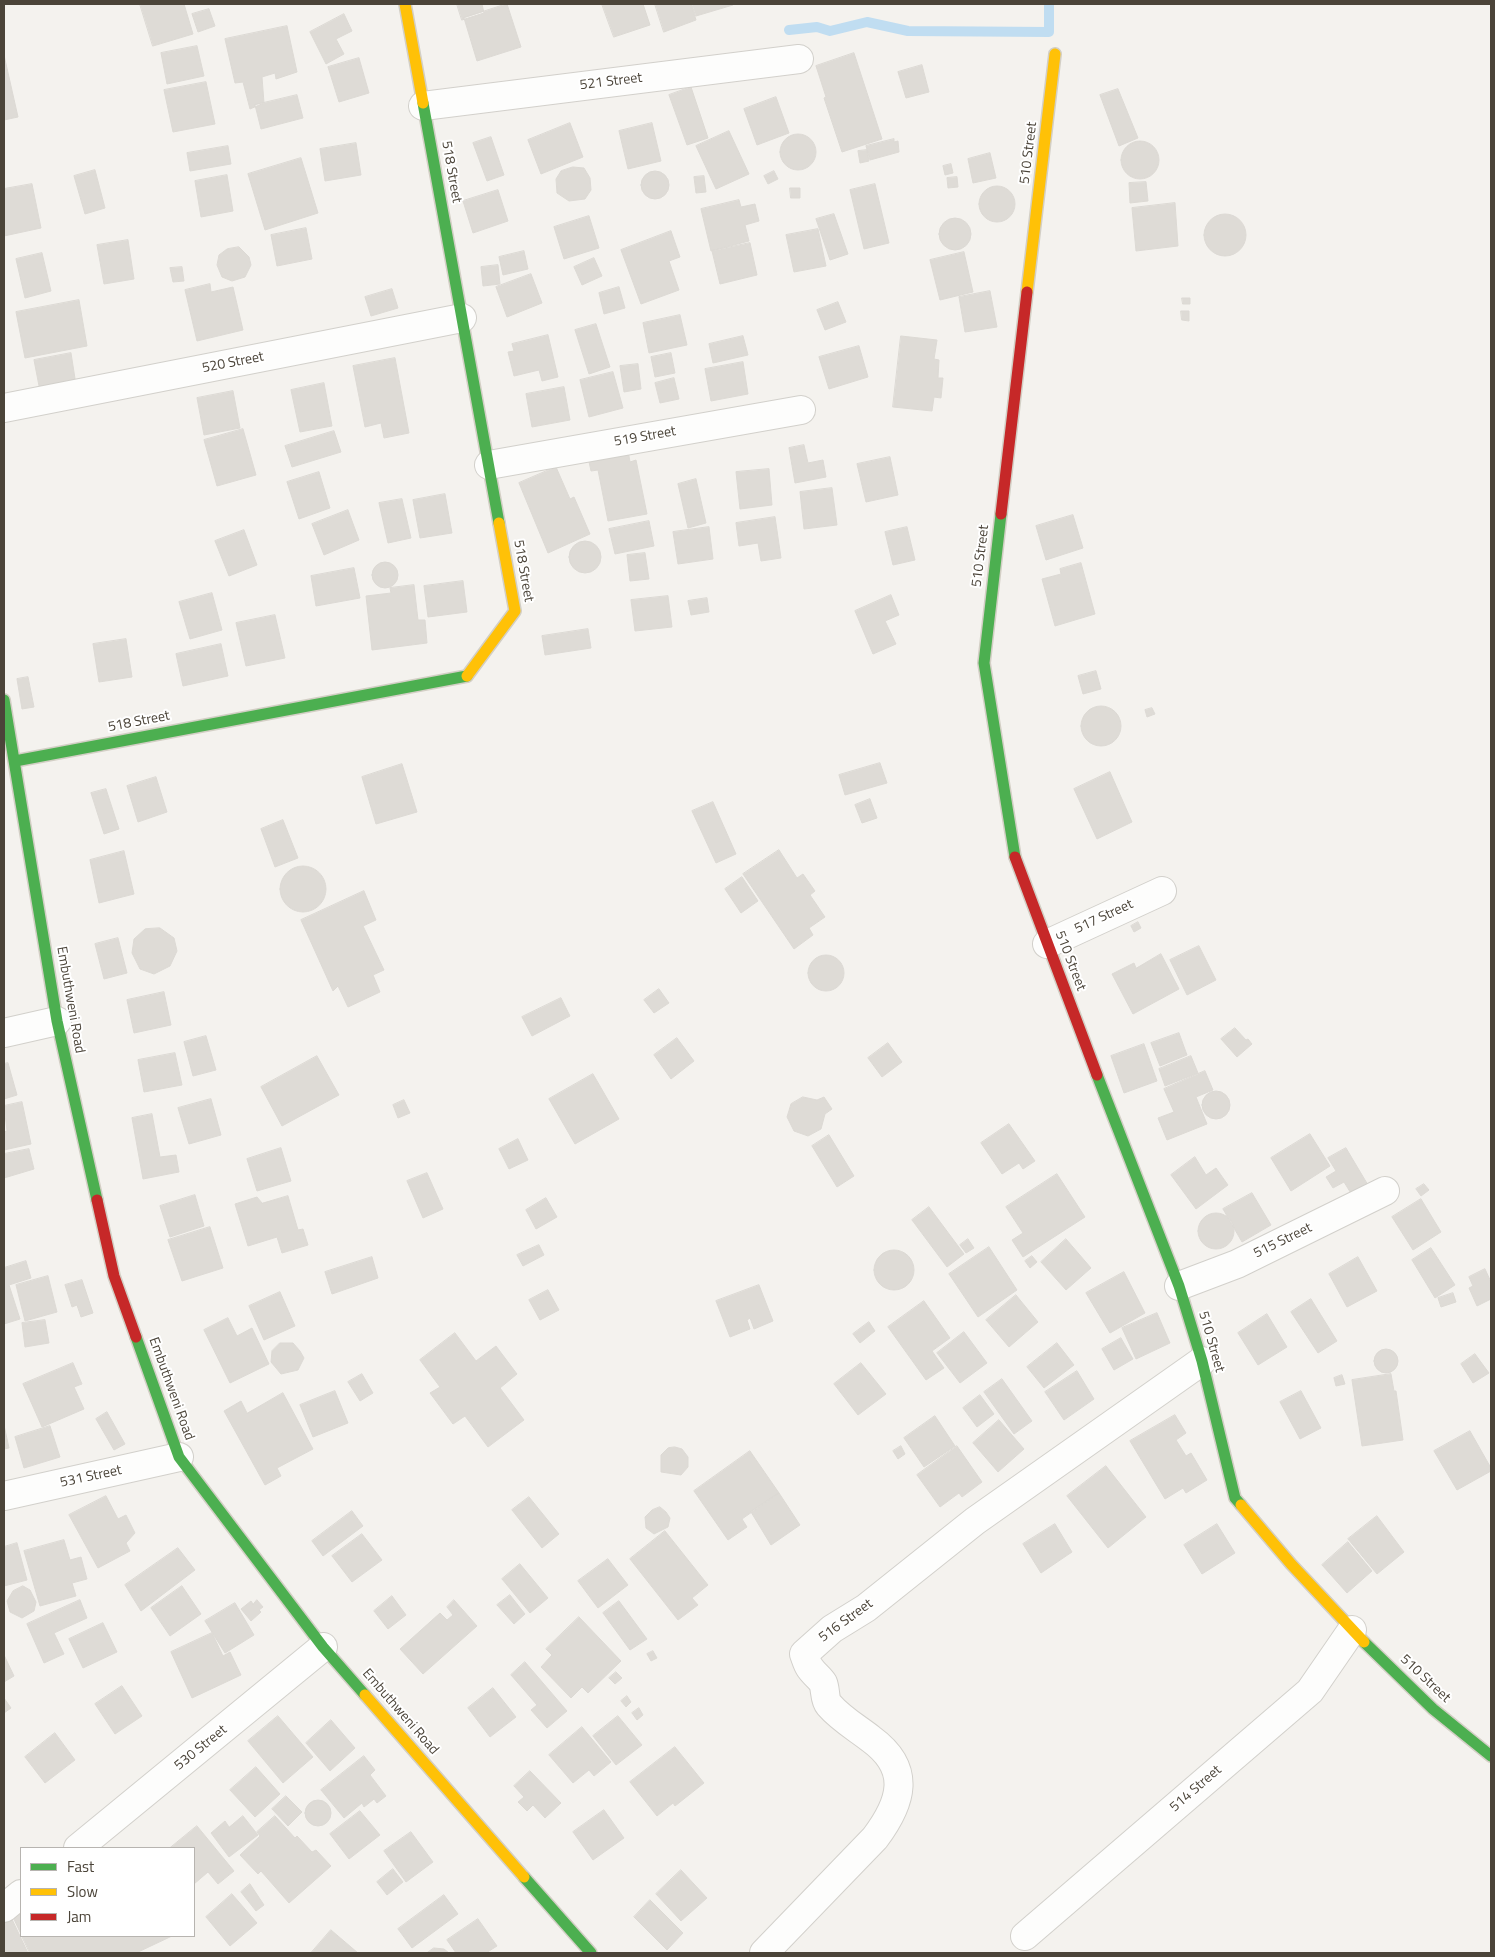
<!DOCTYPE html>
<html>
<head>
<meta charset="utf-8">
<style>
	body { margin:0 }
	#map { position:relative; width:1495px; height:1957px; overflow:hidden; background:#f4f2ee; font-family:"Titillium Web",sans-serif }
	canvas { display:block }
	.frame { position:absolute; inset:0; border:5px solid #4b4439; pointer-events:none }
	.legend { position:absolute; left:20px; top:1847px; width:175px; height:90px; box-sizing:border-box; background:#fff; border:1px solid #b7b4b0; margin:0; padding:6px 9px; list-style:none; font-size:15px; color:#4b4439 }
	.legend li { display:flex; align-items:center; gap:10px; height:25px }
	.legend b { width:25px; border:1px solid #b7b4b0 }
</style>
</head>
<body>
<div id="map">
<canvas width="1495" height="1957"></canvas>
<div class="frame"></div>
<ul class="legend">
<li><b style="height:6px;background:#4caf50"></b>Fast</li>
<li><b style="height:6px;background:#ffc107"></b>Slow</li>
<li><b style="height:6px;background:#c62828"></b>Jam</li>
</ul>
</div>
<script>
const c = document.querySelector('canvas').getContext('2d');
c.lineJoin = 'round';
function strokePath(path, color, width, dash) {
  c.strokeStyle = color;
  c.lineWidth = width;
  c.lineCap = dash ? 'butt' : 'round';
  c.setLineDash(dash || []);
  c.stroke(path);
}
function fillPath(path, color) {
  c.fillStyle = color;
  c.fill(path, 'evenodd');
}
function write(font, color, halo, rows, align = 'center') {
  c.font = font + ' "Titillium Web",sans-serif';
  c.lineWidth = 4;
  c.setLineDash([]);
  c.textBaseline = 'middle';
  c.strokeStyle = halo;
  c.fillStyle = color;
  for (const [text, x, y, turn = 0] of rows) {
    c.save();
    c.translate(x, y);
    c.rotate((+turn || 0) * Math.PI / 180);
    c.textAlign = isNaN(turn) ? turn : align;
    if (halo) c.strokeText(text, 0, 0);
    c.fillText(text, 0, 0);
    c.restore();
  }
}
strokePath(new Path2D(`
	M789,30L817,27L830,31L867,22L908,31L1049,32V4`), '#c0ddf1', 10);
const building = new Path2D(`
	M140,4H184L193,34L153,46Z
	M457,4H482L484,13L462,20Z
	M507,4L521,47L477,61L464,18Z
	M602,4H643L650,25L614,37Z
	M655,4H691L696,20L664,32Z
	M692,4H733V5L696,16Z
	M209,9L215,26L198,32L192,14Z
	M344,14L352,31L336,39L344,54L326,64L310,32Z
	M287,26L297,72L276,79L275,73L262,77L264,103L250,109L243,82L235,83L225,39Z
	M197,46L204,76L167,84L161,53Z
	M854,53L882,139L842,152L824,98L826,97L816,66Z
	M4,55L18,117L4,120Z
	M359,58L369,93L339,102L328,67Z
	M922,65L929,92L906,98L898,72Z
	M206,82L215,124L173,132L164,90Z
	M691,87L708,138L687,145L669,95Z
	M1118,89L1138,138L1119,146L1100,95Z
	M297,95L303,118L261,129L255,105Z
	M776,97L789,133L757,145L744,109Z
	M570,123L583,157L541,174L528,140Z
	M652,123L661,161L628,169L619,131Z
	M729,131L749,174L716,189L696,146Z
	M780 152a18 18 0 1 1 36 0a18 18 0 1 1-36 0Z
	M491,137L504,175L487,181L473,143Z
	M894,139V142L898,141L899,152L870,160L866,146Z
	M1121 160a19 19 0 1 1 38 0a19 19 0 1 1-38 0Z
	M356,143L361,175L325,181L320,149Z
	M228,146L231,164L190,171L187,153Z
	M867,150L869,161L860,163L858,151Z
	M990,153L996,178L973,183L968,159Z
	M301,158L318,213L265,230L248,174Z
	M951,164L953,173L945,175L943,166Z
	M573,167L584,168L590,178L591,190L585,199L569,201L557,193L556,179L561,171Z
	M95,170L105,208L85,214L74,176Z
	M641 185a14 14 0 1 1 28 0a14 14 0 1 1-28 0Z
	M774,171L778,179L768,184L764,176Z
	M227,175L233,211L201,217L195,181Z
	M704,176L706,192L696,193L694,177Z
	M957,177L958,187L948,188L947,178Z
	M1146,182L1148,201L1130,203L1129,183Z
	M32,184L41,228L4,236V189Z
	M875,184L889,243L864,249L850,190Z
	M979 204a18 18 0 1 1 36 0a18 18 0 1 1-36 0Z
	M790,188H800V198H791Z
	M498,190L508,221L473,233L463,201Z
	M739,200L741,207L755,204L759,221L745,225L749,241L711,251L701,209Z
	M1175,203L1178,246L1136,251L1132,208Z
	M834,214L848,254L830,260L816,219Z
	M1204 235a21 21 0 1 1 42 0a21 21 0 1 1-42 0Z
	M589,216L599,248L564,259L554,227Z
	M939 234a16 16 0 1 1 32 0a16 16 0 1 1-32 0Z
	M306,228L312,259L277,266L271,235Z
	M818,229L826,266L794,272L786,235Z
	M671,231L680,257L669,261L679,290L641,304L621,250Z
	M128,240L134,279L104,284L97,245Z
	M750,243L757,275L720,284L712,251Z
	M239,247L249,257L251,265L245,277L232,281L222,277L217,265L219,255L227,249Z
	M524,251L528,269L503,275L499,257Z
	M964,252L973,292L940,300L930,260Z
	M42,253L51,291L25,298L16,259Z
	M594,258L602,276L582,285L574,267Z
	M498,265L500,284L483,286L481,267Z
	M182,267L184,281L173,282L170,268Z
	M531,274L542,303L507,317L496,287Z
	M210,284L211,292L233,287L243,330L197,341L185,290Z
	M619,287L625,308L604,314L599,293Z
	M392,289L398,308L371,316L365,297Z
	M990,291L997,327L965,332L959,297Z
	M1182,298H1190V304H1183Z
	M79,300L87,346L25,358L16,312Z
	M838,302L846,322L825,330L817,310Z
	M1181,311H1189V321L1182,320Z
	M680,315L687,345L649,353L643,323Z
	M596,324L610,367L589,374L575,330Z
	M548,335L558,377L542,381L539,370L514,376L508,352L514,351L512,344Z
	M743,336L748,355L713,363L709,344Z
	M901,336L937,340L934,359L939,360L938,378H943L941,398L934,397L932,411L893,407Z
	M859,346L868,377L829,389L819,357Z
	M71,353L76,385L40,391L34,360Z
	M671,353L675,373L655,377L651,357Z
	M395,358L409,433L384,438L381,423L365,427L353,366Z
	M743,362L748,394L711,401L705,369Z
	M638,364L641,389L624,392L620,366Z
	M613,372L623,408L589,417L580,380Z
	M674,378L679,399L660,403L655,383Z
	M324,383L332,426L300,432L291,390Z
	M564,387L570,420L532,427L526,394Z
	M233,391L240,428L204,435L197,398Z
	M243,429L256,475L217,486L204,440Z
	M334,431L341,452L292,467L285,446Z
	M804,445L808,463L823,460L826,477L795,483L789,448Z
	M628,450L630,462L636,460L647,514L608,521L598,470L591,471L588,457Z
	M890,457L898,495L866,502L857,464Z
	M556,467L570,499L574,497L590,534L548,553L519,483Z
	M769,469L772,505L740,509L736,472Z
	M319,472L330,508L299,519L287,482Z
	M696,479L706,523L688,528L678,484Z
	M832,488L837,525L804,529L800,492Z
	M445,494L452,533L420,538L413,500Z
	M402,499L411,538L388,543L379,503Z
	M348,510L359,540L324,555L312,524Z
	M1073,515L1083,548L1046,560L1036,526Z
	M775,517L781,558L761,561L758,543L739,546L736,523Z
	M649,521L654,546L615,554L609,529Z
	M709,527L713,559L678,564L673,532Z
	M907,527L915,560L893,565L885,532Z
	M244,530L257,565L229,576L215,541Z
	M569 557a16 16 0 1 1 32 0a16 16 0 1 1-32 0Z
	M645,553L649,579L630,581L627,555Z
	M372 575a13 13 0 1 1 26 0a13 13 0 1 1-26 0Z
	M1081,563L1095,614L1055,626L1042,579L1061,574L1060,569Z
	M354,568L360,598L316,606L311,576Z
	M463,581L467,612L428,617L424,586Z
	M414,585L418,620H425L427,643L372,650L366,596L391,593L390,588Z
	M212,593L222,630L190,639L179,602Z
	M891,595L899,615L885,621L896,644L873,654L855,611Z
	M668,596L672,627L635,631L631,600Z
	M707,598L709,612L691,615L688,601Z
	M275,615L285,658L246,666L236,623Z
	M588,629L591,648L545,655L542,636Z
	M126,639L132,677L99,682L93,644Z
	M221,644L228,676L183,686L176,654Z
	M1096,671L1101,689L1083,694L1078,676Z
	M28,677L34,707L22,709L17,679Z
	M1081 726a20 20 0 1 1 40 0a20 20 0 1 1-40 0Z
	M1152,708L1155,714L1147,717L1145,710Z
	M880,763L887,783L845,795L839,775Z
	M402,764L417,812L376,824L362,777Z
	M1110,772L1132,822L1097,839L1074,789Z
	M156,777L167,812L138,822L127,786Z
	M106,789L119,829L104,834L91,793Z
	M870,799L877,818L862,823L855,805Z
	M713,802L736,854L716,863L692,811Z
	M283,820L298,858L275,867L261,829Z
	M779,850L797,878L803,874L815,891L810,895L825,917L809,928L813,935L794,949L743,874Z
	M124,851L134,894L99,903L90,860Z
	M280 889a23 23 0 1 1 46 0a23 23 0 1 1-46 0Z
	M742,877L758,901L741,913L725,889Z
	M364,891L376,920L363,926L384,970L373,975L380,992L348,1007L338,986L333,991L301,920Z
	M1138,922L1141,928L1134,932L1131,926Z
	M160,928L174,938L177,951L170,966L154,974L140,969L132,953L134,939L145,929Z
	M118,938L127,973L104,979L95,944Z
	M1199,946L1216,980L1187,995L1170,960Z
	M1161,954L1179,989L1133,1014L1112,974L1134,963L1136,968Z
	M808 973a18 18 0 1 1 36 0a18 18 0 1 1-36 0Z
	M659,989L669,1003L654,1013L644,1000Z
	M164,992L171,1025L134,1033L127,1000Z
	M561,998L570,1016L532,1036L522,1017Z
	M1235,1028L1246,1040L1248,1039L1252,1044L1237,1057L1221,1039Z
	M1179,1033L1187,1055L1160,1066L1151,1043Z
	M206,1036L216,1070L193,1076L184,1042Z
	M677,1038L694,1061L671,1079L654,1055Z
	M888,1043L902,1062L882,1077L868,1058Z
	M1144,1044L1157,1081L1124,1093L1111,1056Z
	M175,1053L182,1085L144,1092L138,1060Z
	M317,1056L339,1095L282,1126L261,1087Z
	M1191,1056L1198,1073L1165,1086L1159,1069Z
	M8,1063L17,1095L4,1099V1064Z
	M1205,1071L1213,1090L1196,1097L1207,1124L1167,1140L1158,1118L1174,1112L1164,1089Z
	M593,1074L619,1119L575,1144L549,1099Z
	M1202 1105a14 14 0 1 1 28 0a14 14 0 1 1-28 0Z
	M803,1097L817,1100L824,1097L832,1109L825,1114L821,1129L808,1136L794,1131L787,1117L791,1104Z
	M211,1099L221,1135L189,1144L178,1108Z
	M404,1100L410,1113L398,1118L393,1105Z
	M22,1102L31,1144L4,1150V1132L7,1131L4,1106Z
	M152,1114L160,1157L176,1155L179,1172L143,1179L132,1118Z
	M1009,1124L1035,1161L1023,1169L1019,1163L1002,1174L981,1143Z
	M1310,1134L1330,1166L1291,1191L1271,1158Z
	M829,1135L854,1176L837,1187L812,1146Z
	M518,1139L528,1160L509,1169L499,1149Z
	M281,1148L291,1181L257,1191L247,1159Z
	M1346,1148L1368,1185L1352,1195L1344,1182L1333,1188L1326,1177L1336,1171L1328,1158Z
	M29,1149L34,1169L4,1178V1154Z
	M1195,1157L1206,1175L1216,1168L1228,1185L1196,1209L1171,1175Z
	M427,1173L443,1209L423,1218L407,1181Z
	M1057,1174L1085,1217L1023,1257L1012,1240L1023,1233L1006,1207Z
	M1424,1184L1429,1190L1421,1196L1416,1189Z
	M1252,1193L1271,1225L1242,1242L1223,1209Z
	M195,1195L204,1226L170,1237L160,1206Z
	M288,1196L298,1230L303,1229L308,1245L282,1253L277,1237L248,1246L235,1204L257,1197L262,1203Z
	M546,1198L557,1217L536,1229L526,1210Z
	M1421,1199L1441,1232L1413,1250L1392,1217Z
	M929,1207L964,1254L947,1267L912,1220Z
	M1198 1231a18 18 0 1 1 36 0a18 18 0 1 1-36 0Z
	M210,1227L223,1268L182,1281L168,1240Z
	M968,1239L974,1248L966,1253L960,1245Z
	M1066,1239L1091,1268L1066,1290L1041,1262Z
	M539,1245L544,1255L523,1266L517,1255Z
	M989,1247L1017,1290L978,1317L949,1274Z
	M1431,1248L1455,1285L1435,1298L1412,1260Z
	M874 1270a20 20 0 1 1 40 0a20 20 0 1 1-40 0Z
	M1032,1256L1037,1262L1030,1268L1025,1261Z
	M372,1257L378,1278L332,1294L325,1272Z
	M1358,1257L1377,1291L1347,1307L1329,1274Z
	M26,1261L31,1278L9,1285L20,1319L4,1324V1268Z
	M1485,1269L1491,1282V1299L1477,1306L1469,1288L1473,1286L1469,1277Z
	M1124,1272L1145,1313L1110,1333L1086,1293Z
	M48,1276L57,1312L25,1321L16,1285Z
	M82,1280L93,1313L81,1317L77,1305L72,1307L65,1285Z
	M759,1285L773,1321L754,1329L750,1318L747,1320L750,1329L730,1337L716,1301Z
	M548,1290L559,1310L540,1320L529,1300Z
	M280,1292L295,1326L264,1340L249,1306Z
	M1453,1293L1456,1302L1441,1307L1438,1298Z
	M1016,1295L1038,1322L1009,1347L986,1320Z
	M1311,1299L1337,1341L1318,1353L1291,1312Z
	M924,1301L950,1338L932,1351L944,1368L926,1380L888,1327Z
	M1157,1313L1170,1343L1136,1359L1122,1328Z
	M1267,1314L1287,1347L1258,1365L1238,1333Z
	M228,1318L237,1336L252,1328L269,1364L230,1383L204,1330Z
	M45,1320L49,1343L25,1347L22,1323Z
	M869,1322L875,1331L860,1343L853,1334Z
	M964,1332L987,1363L960,1383L937,1353Z
	M455,1333L476,1361L496,1346L517,1374L500,1388L524,1420L488,1447L465,1416L453,1424L430,1393L440,1387L420,1360Z
	M1121,1338L1133,1359L1114,1370L1102,1349Z
	M280,1343H293L300,1351L304,1358L298,1370L281,1374L271,1362L272,1351Z
	M1057,1343L1074,1365L1044,1388L1027,1367Z
	M1374 1361a12 12 0 1 1 24 0a12 12 0 1 1-24 0Z
	M1475,1354L1489,1373L1473,1383L1461,1364Z
	M73,1363L82,1384L74,1387L84,1409L42,1427L23,1384Z
	M861,1363L886,1394L858,1415L834,1384Z
	M1077,1371L1094,1399L1064,1420L1045,1392Z
	M362,1374L373,1393L360,1401L348,1382Z
	M1391,1374L1394,1391H1396L1403,1440L1362,1446L1352,1380Z
	M1342,1375L1345,1384L1336,1386L1334,1378Z
	M1002,1379L1032,1421L1014,1434L984,1392Z
	M335,1391L348,1423L313,1437L300,1405Z
	M1301,1391L1321,1428L1300,1439L1280,1402Z
	M283,1393L313,1449L277,1468L281,1476L265,1485L224,1411L241,1401L247,1413Z
	M980,1395L994,1414L977,1427L963,1408Z
	M107,1412L125,1444L114,1450L96,1419Z
	M1175,1415L1186,1433L1176,1440L1186,1456L1191,1453L1207,1480L1186,1493L1183,1488L1165,1499L1130,1441Z
	M935,1416L955,1446L924,1467L904,1438Z
	M999,1420L1024,1449L998,1472L973,1443Z
	M4,1425L9,1448L4,1449Z
	M50,1426L60,1457L24,1468L15,1437Z
	M1470,1431L1491,1468V1471L1457,1490L1434,1451Z
	M901,1446L905,1454L898,1459L893,1451Z
	M957,1446L982,1482L962,1497L959,1493L940,1507L917,1475Z
	M675,1447L682,1449L688,1457V1467L681,1475L661,1472V1455L668,1448Z
	M750,1451L779,1493L742,1519L747,1527L728,1540L694,1491Z
	M1106,1466L1146,1517L1108,1548L1067,1496Z
	M779,1493L800,1525L771,1545L751,1512Z
	M106,1496L118,1519L126,1515L135,1533L126,1543L130,1551L98,1568L69,1515Z
	M529,1497L559,1534L542,1548L512,1510Z
	M660,1507L666,1512L670,1518L668,1527L654,1534L646,1528L645,1517L652,1510Z
	M352,1511L363,1526L323,1556L312,1541Z
	M1377,1516L1404,1552L1377,1574L1348,1539Z
	M1055,1524L1072,1552L1041,1573L1023,1544Z
	M1217,1524L1235,1553L1202,1574L1184,1545Z
	M665,1531L708,1585L692,1598L698,1605L678,1620L630,1559Z
	M362,1534L382,1560L352,1582L332,1556Z
	M64,1540L70,1560L81,1557L87,1579L72,1583L76,1596L40,1606L24,1551Z
	M1348,1542L1372,1571L1347,1593L1322,1565Z
	M17,1543L27,1580L4,1586V1547Z
	M178,1548L195,1570L141,1611L125,1585Z
	M608,1559L628,1585L598,1608L578,1581Z
	M520,1564L548,1598L530,1613L502,1579Z
	M23,1586L30,1590L36,1602L34,1611L22,1618L10,1612L7,1601L13,1591Z
	M182,1586L201,1614L170,1636L151,1608Z
	M510,1595L525,1614L514,1624L497,1605Z
	M392,1596L406,1615L388,1629L374,1611Z
	M80,1600L87,1618L54,1633L64,1654L44,1663L27,1624Z
	M257,1600L263,1607L259,1610L261,1612L251,1621L241,1609L251,1601L253,1604Z
	M454,1600L477,1626L423,1674L400,1649L440,1613L447,1620L453,1615L447,1607Z
	M619,1601L647,1639L630,1650L603,1613Z
	M235,1603L254,1635L225,1653L205,1621Z
	M579,1617L621,1661L588,1693L582,1687L571,1698L541,1667L552,1655L546,1649Z
	M103,1623L117,1652L83,1668L69,1639Z
	M212,1633L223,1656L230,1652L241,1675L192,1698L171,1652Z
	M653,1651L657,1658L651,1661L647,1654Z
	M4,1655L14,1676L4,1682Z
	M525,1662L567,1711L547,1728L531,1710L537,1705L511,1675Z
	M616,1672L622,1678L615,1684L609,1678Z
	M122,1686L142,1716L115,1734L95,1704Z
	M493,1688L516,1717L490,1737L468,1708Z
	M627,1696L631,1702L626,1707L621,1701Z
	M4,1698L11,1708L4,1713Z
	M639,1708L643,1715L637,1720L632,1713Z
	M278,1716L313,1757L283,1783L248,1741Z
	M618,1716L642,1745L616,1765L593,1736Z
	M331,1720L355,1748L330,1771L306,1743Z
	M582,1727L611,1762L594,1776L589,1770L573,1783L549,1755Z
	M55,1733L75,1760L45,1783L25,1757Z
	M675,1747L704,1783L675,1806L673,1803L657,1816L630,1782Z
	M364,1756L375,1770L370,1775L386,1796L377,1803L374,1799L364,1807L362,1803L344,1818L321,1790Z
	M256,1767L280,1794L255,1817L230,1790Z
	M530,1771L561,1803L545,1818L533,1805L527,1811L518,1802L524,1797L514,1786Z
	M286,1796L302,1812L288,1826L272,1809Z
	M305 1813a13 13 0 1 1 26 0a13 13 0 1 1-26 0Z
	M604,1810L624,1838L593,1860L573,1832Z
	M360,1811L380,1835L349,1859L330,1834Z
	M243,1816L258,1835L229,1857L211,1833L225,1821L229,1827Z
	M275,1816L295,1838L297,1836L312,1852L316,1850L331,1866L289,1903L261,1871L258,1874L240,1855L260,1836L257,1832Z
	M197,1826L234,1871L218,1884L208,1872L194,1884V1848H170Z
	M411,1832L433,1862L406,1882L384,1851Z
	M393,1869L403,1882L387,1895L377,1882Z
	M681,1870L707,1898L681,1921L656,1894Z
	M250,1884L264,1905L256,1911L241,1892Z
	M232,1894L257,1923L230,1946L206,1917Z
	M444,1895L458,1914L412,1948L398,1929Z
	M650,1900L683,1933L667,1950L634,1917Z
	M21,1908V1934L11,1913Z
	M9,1913L28,1953H4V1915Z
	M478,1919L497,1946L486,1953H456L447,1940Z
	M331,1930L358,1953H311Z
	M22,1936H172L136,1953H30Z
	M434,1948L444,1949L449,1953H427Z`);
fillPath(building, '#dedbd6');
strokePath(building, '#dcd9d4', 1);
const street = new Path2D(`
	M423,106L799,59
	M4,408L462,318
	M489,465L801,410
	M1047,944L1162,891
	M4,1033L57,1021
	M1179,1286L1237,1264L1385,1191
	M4,1496L179,1457
	M78,1848L323,1647
	M4,1908L21,1894
	M1025,1936L1310,1691L1352,1630
	M764,1953L875,1838C902,1802 912,1769 871,1739C857,1728 841,1719 829,1705C824,1699 826,1690 823,1683C820,1678 814,1674 810,1668C807,1664 806,1659 804,1654L832,1629L866,1608L975,1521L1202,1361`);
const fast = new Path2D(`
	M423,103L499,523
	M1001,514L984,663L1015,857
	M4,700L57,1021L97,1200
	M15,761L467,676
	M1097,1075L1179,1286L1202,1361L1235,1498L1241,1505
	M136,1337L179,1457L323,1647L365,1695
	M1364,1642L1433,1709L1491,1756
	M524,1877L591,1953`);
const slow = new Path2D(`
	M405,4L423,103
	M1027,292L1055,54
	M467,676L515,611L499,523
	M1241,1505L1291,1564L1364,1642
	M365,1695L524,1877`);
const jam = new Path2D(`
	M1001,514L1027,292
	M1015,857L1097,1075
	M97,1200L114,1276L136,1337`);
strokePath(street, '#d2d0cb', 30);
strokePath(fast, '#d3cfc5', 14);
strokePath(slow, '#d3cfc5', 14);
strokePath(jam, '#d3cfc5', 14);
strokePath(street, '#fdfdfc', 28);
strokePath(fast, '#4caf50', 11);
strokePath(slow, '#ffc107', 11);
strokePath(jam, '#c62828', 11);
write('14px', '#4b4439', '#fff', [
	["521 Street",611,82,-7],
	["510 Street",1029,153,-83],
	["518 Street",451,172,80],
	["520 Street",233,363,-11],
	["519 Street",645,437,-10],
	["510 Street",981,556,-83],
	["518 Street",523,571,80],
	["518 Street",139,722,-11],
	["517 Street",1104,917,-25],
	["510 Street",1070,961,69],
	["Embuthweni Road",70,1000,80],
	["515 Street",1283,1241,-26],
	["510 Street",1211,1342,74],
	["Embuthweni Road",171,1389,70],
	["531 Street",91,1477,-12],
	["516 Street",846,1621,-36],
	["510 Street",1425,1679,43],
	["Embuthweni Road",400,1712,49],
	["530 Street",201,1748,-39],
	["514 Street",1196,1789,-41]
]);
</script>
</body>
</html>
